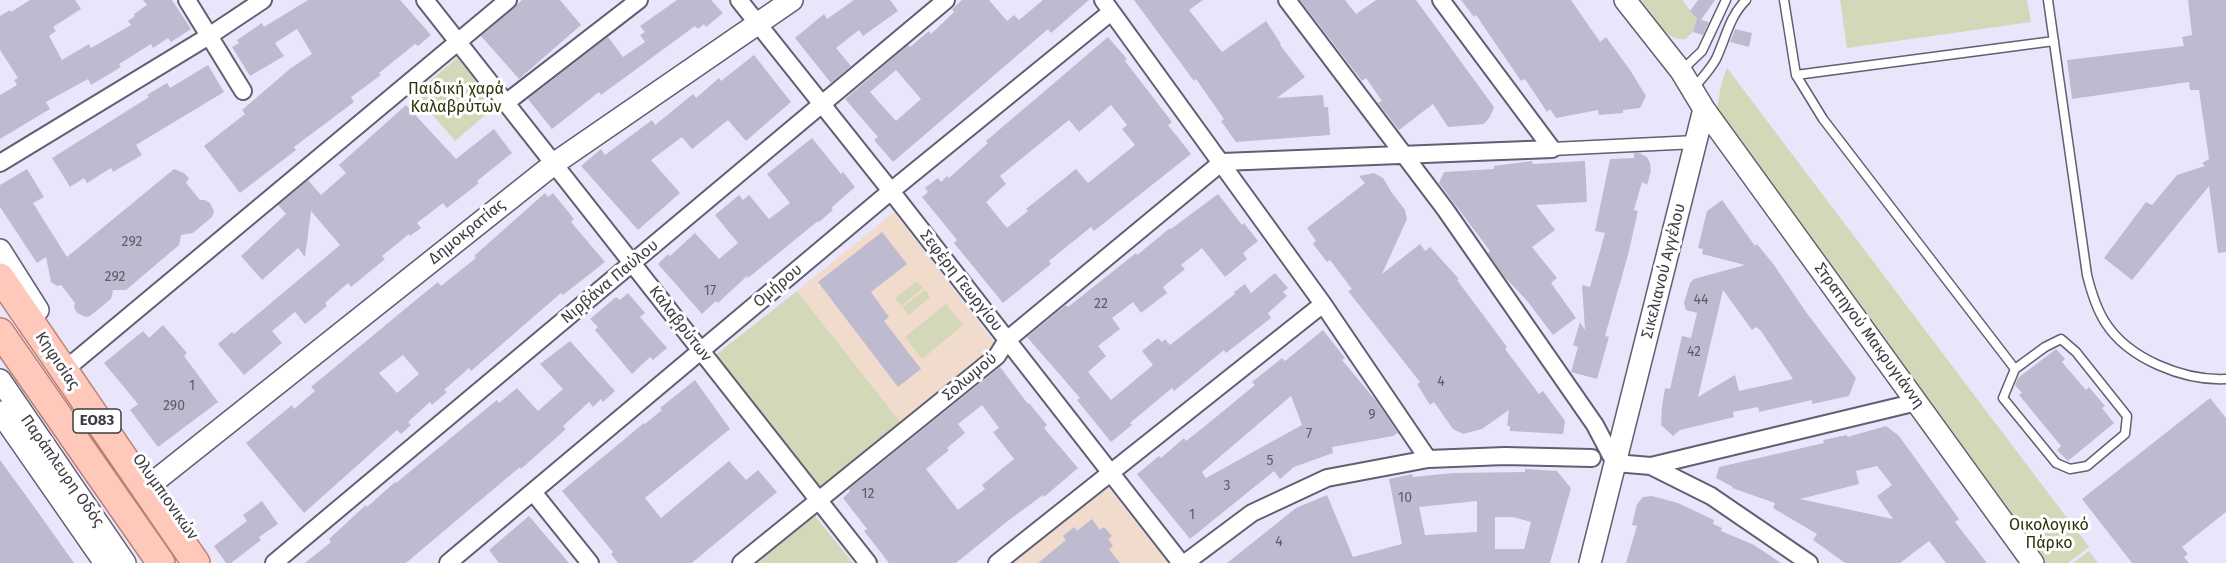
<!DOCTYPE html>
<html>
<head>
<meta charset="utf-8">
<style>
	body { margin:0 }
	canvas { display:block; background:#e9e6fc }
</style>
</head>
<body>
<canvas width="2226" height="563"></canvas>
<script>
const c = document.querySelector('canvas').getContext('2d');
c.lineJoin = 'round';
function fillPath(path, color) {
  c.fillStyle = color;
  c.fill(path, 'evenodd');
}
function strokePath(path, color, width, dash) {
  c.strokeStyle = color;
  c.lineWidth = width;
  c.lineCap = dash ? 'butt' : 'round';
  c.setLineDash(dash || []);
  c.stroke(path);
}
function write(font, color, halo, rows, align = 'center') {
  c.font = font + ' "Fira Sans",sans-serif';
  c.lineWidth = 6;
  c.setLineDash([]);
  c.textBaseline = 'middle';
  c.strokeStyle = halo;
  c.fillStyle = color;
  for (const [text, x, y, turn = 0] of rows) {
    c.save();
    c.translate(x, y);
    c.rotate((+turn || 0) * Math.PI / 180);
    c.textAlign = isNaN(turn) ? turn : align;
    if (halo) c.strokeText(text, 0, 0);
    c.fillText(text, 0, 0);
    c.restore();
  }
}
fillPath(new Path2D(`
	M894,212L996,345L901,423L797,291Z
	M1107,486L1168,563H1011Z`), '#f0dbcd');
fillPath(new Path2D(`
	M1641,0H1682L1697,19L1693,32L1685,39C1666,43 1652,13 1641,0Z
	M1840,0H2027L2031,22L1847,48Z
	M457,58L497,105L455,141L415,94Z
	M1727,68L2089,547L2068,563H2039L1717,110L1721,85Z
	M917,281L923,288L901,306L895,298Z
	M925,290L930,297L909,315L903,307Z
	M797,291L901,423L816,490L713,357Z
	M946,304L963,325L922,359L905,337Z
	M815,516L853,563H757Z
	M2089,551L2098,563H2073Z`), '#d3d8b9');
fillPath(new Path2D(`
	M30,0H75L81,9L53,27L56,31L49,36L62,60L89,44L91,48L131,25L128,21L135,16L134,14L147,5L143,0H172L191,29L171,42L168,38L153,48L151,44L119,64L121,67L91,85L88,79L46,102L50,109L0,139V95L17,85L14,80L18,78L0,50V16L10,10L11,12Z
	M308,0H400L431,35L418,46L415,44L379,73L381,75L351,97L354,102L294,147L296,150L240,193L204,146L245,114L242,110L291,68L312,54L297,29L275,43L284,56L250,76L232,47L239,43L237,40L262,23L264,27Z
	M522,0H560L581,25L519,79L481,36Z
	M677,0H711L723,13L706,27L704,24L698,29L695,26L601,95L599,92L552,129L528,99L608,37L623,57L645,42L640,35L645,32L640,26Z
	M854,0H890L898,11L863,36L859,30L836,48L851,66L831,83L795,38L824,14L827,19Z
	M962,0H989L1007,21L1014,15L1019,20L1043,0H1089L1051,33L1048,29L893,162L874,140L878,137L845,99L908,45L910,47L929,31L931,34L954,12L952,9ZM896,70L921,99L896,121L870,92Z
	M1134,0H1203L1189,10L1222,52L1266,21L1281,44L1280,45L1305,77L1277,98L1323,95L1324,107H1328L1330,135L1236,142L1221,121L1224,119L1196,79L1194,81Z
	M1300,0H1345L1356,14L1376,0H1416L1494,107L1490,117L1484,124L1448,127L1433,104L1399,130L1378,103L1382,101L1366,78L1362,81Z
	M1461,0H1571L1600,42L1606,37L1630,70L1646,96L1640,108L1623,110V113L1599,115L1598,110L1556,118L1550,109L1547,112L1525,79L1521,81L1476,15L1474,17Z
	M1698,0H1715L1701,20L1709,22L1703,35L1693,32L1697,19L1690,11Z
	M2188,0H2226V252L2218,253L2209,186L2132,280L2104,258L2146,202L2152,205L2177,175L2205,166L2202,163L2209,159L2199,90H2190L2189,82L2072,99L2067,60L2184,46L2182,37L2192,35Z
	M1735,29L1752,33L1749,47L1730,42Z
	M1108,37L1127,59L1125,61L1172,122L1168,125L1191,154L1094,231L1091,227L1049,261L1051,264L1003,303L954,243L957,240L922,197L928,192L925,188L938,178L941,182L947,176L949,178L988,143L986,141ZM1111,105L1127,125L1122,129L1135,145L1088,183L1076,169L1026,209L1028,211L1007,228L986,202L1006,184L1000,176L1069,120L1079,132Z
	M754,55L791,102L746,141L728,120L692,149L682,137L651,160L680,193L638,230L581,166L601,149L605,155L652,120L655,125L693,94L696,98L719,78L721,81Z
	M208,65L224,92L136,145L142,155L113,172L111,168L87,183L84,178L70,187L52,158L149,97L147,95L167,83L170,88Z
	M406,105L456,159L494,129L512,153L477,181L479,183L447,208L443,203L417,223L421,228L410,236L409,234L382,256L385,259L351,287L348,283L325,303L327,306L305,324L295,312L272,331L282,343L244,375L218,344L232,332L234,334L340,245L311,211L305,257L298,248L262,280L241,256L286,214L278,205L308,180L321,195L346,173L339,165Z
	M812,138L841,174L843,172L855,187L831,208L833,210L819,222L818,221L748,278L747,276L718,303L716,301L702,314L658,264L668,254L670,256L695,233L719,259L738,243L715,215L739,195L743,200L749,195L769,219L790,203L767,174Z
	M1634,153H1639L1647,157L1650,163L1651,171L1647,185L1642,182L1634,210L1638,211L1628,255L1605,336L1609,337L1597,379L1571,372L1578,347L1573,345L1580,322L1585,330L1582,285L1590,287L1605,233L1595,231L1610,159L1634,158Z
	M1532,161L1533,164L1585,161L1587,202L1536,205L1555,230L1532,247L1557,278L1551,283L1576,318L1553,335L1528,302L1504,276L1488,253L1490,251L1439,183L1444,172L1494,169V166Z
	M27,169L44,197L33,203L67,257L174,169L184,173L189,178L186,183L200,200H205L210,203L214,211L212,217L193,233L181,235L179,245L126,290H113L111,299L90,316L86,317L77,313L74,307L75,303L61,285L57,286L51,282L46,257L37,263L0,207V185Z
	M1374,173L1383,178L1392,193L1405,210L1407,219L1382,274L1420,244L1425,251L1430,247L1459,279L1457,280L1507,347L1505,349L1539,394L1543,391L1565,421L1563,434L1510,431V426H1507L1509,410L1482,429L1463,434L1453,429L1434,402L1430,405L1417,384L1420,382L1348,291L1352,289L1330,260L1327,262L1313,244L1316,241L1307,228L1365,183L1359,176Z
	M545,193L548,197L553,193L574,219L571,222L605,262L563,295L561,293L471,371L469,368L444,390L447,392L432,405L430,402L408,422L411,425L401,434L397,430L304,513L246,443L292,405L294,409L315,391L311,387L417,299L438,282L441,286L476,258L474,256ZM403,355L419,374L397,393L379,373Z
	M1218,194L1242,225L1244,223L1258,241L1243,253L1247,259L1225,277L1202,248L1181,265L1185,269L1163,287L1167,293L1141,313L1133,302L1112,318L1120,329L1098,346L1106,356L1088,372L1111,400L1153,365L1142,351L1158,338L1162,342L1165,339L1170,345L1235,294L1234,292L1245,284L1251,293L1275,273L1288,288L1283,292L1287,296L1268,313L1271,318L1226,353L1224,350L1174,391L1172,388L1130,423L1132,425L1111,442L1077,400L1080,398L1027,337L1066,305L1068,307L1136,253L1137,255L1170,228L1171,229Z
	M1722,200L1755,246L1757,244L1774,265L1806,312L1856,378L1849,396L1812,404V400L1759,412L1758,407L1733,412L1734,417L1680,430L1673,436L1661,425L1662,406L1665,388L1670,389L1682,336L1691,338L1697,313L1686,310L1684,303L1690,283L1694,279L1745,265L1702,254L1703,249L1698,248L1707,211ZM1723,290L1752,330L1756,327L1761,331L1793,379L1739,391L1735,375L1698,397Z
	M882,232L907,264L871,292L889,317L884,321L921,369L898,387L818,282Z
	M628,293L645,313L640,317L667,348L653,360L650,357L632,374L595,330L598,327L590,319L616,297L620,300Z
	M163,325L187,353L184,356L218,402L158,447L130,410L138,404L104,363L143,331L149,338Z
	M1323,330L1345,358L1342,360L1377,402L1398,433L1393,436L1332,447L1333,453L1294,467L1280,479L1274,471L1190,539L1137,474L1159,456L1161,458L1184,438L1186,441L1205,426L1255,385L1252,382L1282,358L1285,361ZM1291,396L1302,425L1206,478L1202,472Z
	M570,341L615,391L603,402L601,399L593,407L589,402L563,426L566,429L521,469L520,467L477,503L406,563H305L331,542L329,539L366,505L367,507L395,482L396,483L497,400L499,403L517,388L538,411L563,389L540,364Z
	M2056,349L2065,359L2062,362L2086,390L2089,387L2105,406L2102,408L2114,423L2068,461L2057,450L2061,446L2019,395L2022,393L2015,385L2018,378Z
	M1000,367L1028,404L1029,403L1047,425L1044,428L1078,468L1044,497L1043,495L1009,520L956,563H889L864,531L867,529L843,498L850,491L849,489ZM982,405L999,428L993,432L1014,459L982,485L985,489L958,510L926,469L949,450L947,448L965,433L958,424Z
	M695,380L730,429L645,498L661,518L729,461L746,480L758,470L777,492L692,563H618L611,554L613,552L562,491L644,423L645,424L662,410L660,408Z
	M2210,398L2226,418V512L2182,547L2188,554L2184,557L2189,563H2132L2082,499Z
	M1886,426L1899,436L1959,519L1955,522L1987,563H1946L1929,541L1900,563H1845L1813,540L1817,534L1773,508L1775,503L1732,488L1733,487L1716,478L1719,467L1824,443L1823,440L1847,435V437ZM1877,466L1892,485L1877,496L1893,519L1800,499L1859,484L1856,471Z
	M0,460L35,508L74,563H0Z
	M1525,469L1557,471L1571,488L1550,563H1227L1296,508L1327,495L1353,557L1402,544L1389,479L1412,474L1413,477L1453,473L1525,472ZM1477,501V532L1425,535L1419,507ZM1495,517H1513L1531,522L1524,549H1495Z
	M1652,496L1678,503L1714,520L1713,524L1722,528L1721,531L1754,545L1781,563H1626L1637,526L1632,525L1637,504L1643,497Z
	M262,501L278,524L259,537L261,540L231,563H226L214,546L247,521L243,515Z
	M529,516L569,563H499L489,550Z
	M1092,519L1100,530L1104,527L1112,536L1108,539L1113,546L1109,549L1120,563H1038L1066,540L1063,536L1074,527L1077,531Z`), '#bebbd0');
const service = new Path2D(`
	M1784,0L1796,75L1823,119L2015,369L2003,398L2056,463L2070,469L2087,466L2125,434L2127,416L2076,352L2061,339L2045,347L2015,369
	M2048,0L2087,275C2091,291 2096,308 2105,322C2128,359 2184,381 2226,379
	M1681,71L1702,51L1726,0
	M1796,75L2054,41
	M1693,89C1701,79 1710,70 1716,59C1726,38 1729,17 1746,0`);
const pedestrian = new Path2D(`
	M1552,149L1696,142`);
const minor = new Path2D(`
	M187,0L243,91
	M425,0L868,563
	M739,0L891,191L1181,563
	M1103,0L1323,304L1428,459
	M1287,0L1445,209L1595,425L1615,463L1651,466L1711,496L1809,563
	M1441,0L1552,149
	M507,102L639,0
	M1222,162L1552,149
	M0,163L209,36L263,0
	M73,363L508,0
	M1651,466L1917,402
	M533,492L590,563
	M274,563L946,0
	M448,563L891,191L1111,12
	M741,563L997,356L1007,340L1222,162
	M997,563L1323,304
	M1185,563L1252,513L1327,478L1428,459L1505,456L1592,458`);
const tertiary = new Path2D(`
	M1625,0L1681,71L1704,109L2033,563
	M0,250L38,310
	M0,380L125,563
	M0,412L105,563
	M155,481L555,163L792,0
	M1590,563L1704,109`);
const primary = new Path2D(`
	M0,277L196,563
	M0,332L161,563`);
strokePath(service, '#615f72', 11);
strokePath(pedestrian, '#615f72', 15);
strokePath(minor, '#615f72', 20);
strokePath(tertiary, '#615f72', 24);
strokePath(primary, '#ba8073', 30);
strokePath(service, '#fff', 8);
strokePath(pedestrian, '#fff', 12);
strokePath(minor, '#fff', 16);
strokePath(tertiary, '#fff', 21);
strokePath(primary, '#fec8bb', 27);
write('14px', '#5d5c67', null, [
	["292",132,242],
	["292",115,277],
	["17",710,291],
	["44",1701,300],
	["22",1101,304],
	["42",1694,352],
	["4",1441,382],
	["1",192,386],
	["290",174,406],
	["9",1372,415],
	["7",1309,434],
	["5",1270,461],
	["3",1227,486],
	["12",868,494],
	["10",1405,498],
	["1",1192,515],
	["4",1279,542]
]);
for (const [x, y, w] of [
	[97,421,48]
]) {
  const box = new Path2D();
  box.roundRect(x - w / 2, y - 12, w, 24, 4.5);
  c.fillStyle = '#fff';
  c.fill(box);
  strokePath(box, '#3d3c44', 1.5);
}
write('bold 15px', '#3d3c44', null, [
	["ΕΟ83",97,421]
]);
write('16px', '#2e3205', '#fff', [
	["Παιδική χαρά",456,90],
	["Καλαβρύτων",456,108],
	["Οικολογικό",2049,526],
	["Πάρκο",2049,544]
]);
write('16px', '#3d3c44', '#fff', [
	["Δημοκρατίας",467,232,-39],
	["Σικελιανού Αγγέλου",1664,271,-76],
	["Σεφέρη Γεωργίου",961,281,52],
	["Νιρβάνα Παύλου",610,282,-40],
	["Ομήρου",778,286,-40],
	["Καλαβρύτων",680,324,52],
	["Στρατηγού Μακρυγιάννη",1869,336,54],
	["Κηφισίας",57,361,56],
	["Σολωμού",970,377,-40],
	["Παράπλευρη Οδός",62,471,55],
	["Ολυμπιονικών",165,497,55]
]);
</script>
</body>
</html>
